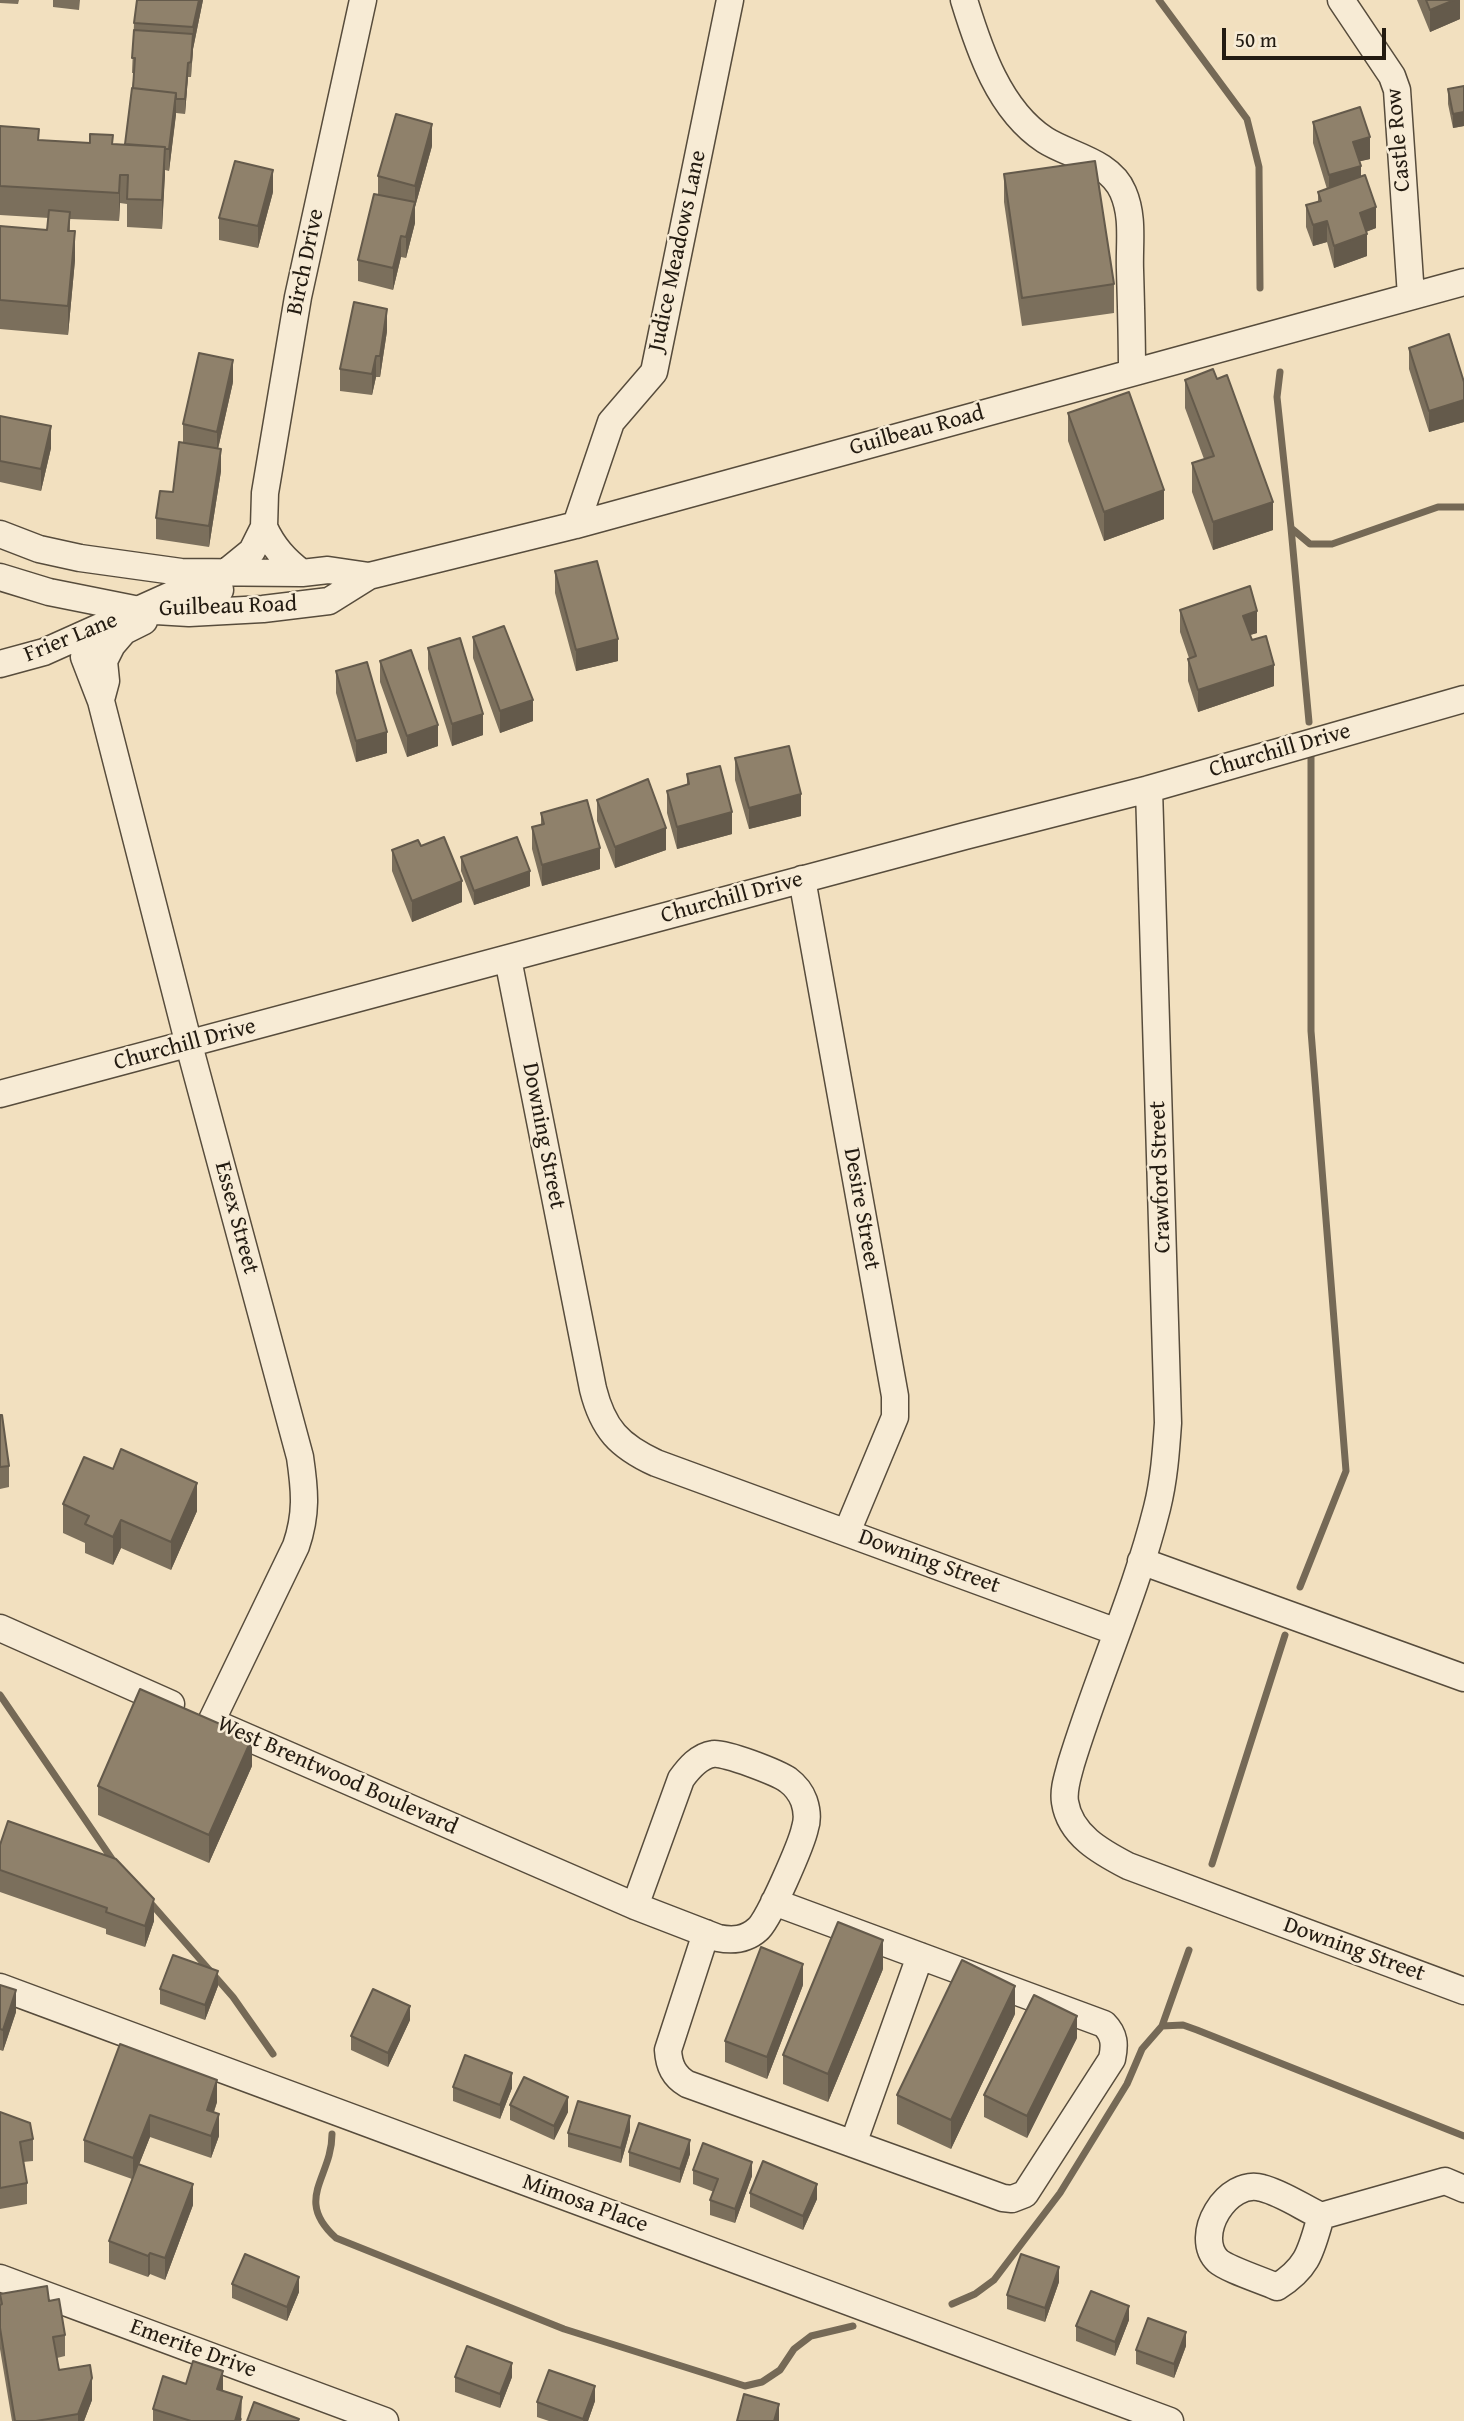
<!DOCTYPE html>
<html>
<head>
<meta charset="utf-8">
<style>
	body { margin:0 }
	#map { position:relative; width:1464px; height:2421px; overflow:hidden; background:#f2e0bf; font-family:"Gentium Book Plus",serif }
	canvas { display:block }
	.scale { position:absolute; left:1222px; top:28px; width:164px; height:32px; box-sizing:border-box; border:4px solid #231b11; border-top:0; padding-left:9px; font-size:21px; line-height:24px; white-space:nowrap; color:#231b11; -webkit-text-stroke:5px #f7ebd5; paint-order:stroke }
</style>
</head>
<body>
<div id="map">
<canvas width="1464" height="2421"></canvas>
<div class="scale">50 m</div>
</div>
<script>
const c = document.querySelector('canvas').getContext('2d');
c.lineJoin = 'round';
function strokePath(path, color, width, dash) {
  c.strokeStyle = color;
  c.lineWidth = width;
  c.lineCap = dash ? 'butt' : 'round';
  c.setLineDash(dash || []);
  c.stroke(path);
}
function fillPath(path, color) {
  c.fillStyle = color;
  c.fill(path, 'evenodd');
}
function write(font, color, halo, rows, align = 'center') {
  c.font = font + ' "Gentium Book Plus",serif';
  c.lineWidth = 5;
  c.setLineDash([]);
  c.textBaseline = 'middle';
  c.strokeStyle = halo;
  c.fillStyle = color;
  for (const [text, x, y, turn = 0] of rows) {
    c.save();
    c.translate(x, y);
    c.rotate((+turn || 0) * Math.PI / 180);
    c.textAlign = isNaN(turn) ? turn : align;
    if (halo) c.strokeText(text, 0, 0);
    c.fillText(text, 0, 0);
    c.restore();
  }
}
strokePath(new Path2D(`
	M1159,0L1247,119L1259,167L1260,288
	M1280,372L1277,397L1291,528L1310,544H1332L1438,507H1464
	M1291,528L1309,722
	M1300,1587L1346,1471L1311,1031V751
	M0,1695L114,1862
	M1212,1864L1285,1635
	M148,1900L233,1997L273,2054
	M1162,2026L1183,2025L1197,2030L1464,2136
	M332,2134C332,2178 293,2199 336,2238L564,2329L745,2386L762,2382L780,2370L794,2349L811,2336L853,2326
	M952,2304L975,2294L994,2280L1060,2193L1127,2084L1142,2049L1162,2026L1189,1950`), '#756956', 7);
const minor = new Path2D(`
	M964,0C979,49 999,110 1045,140C1070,156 1110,161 1123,192C1134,217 1129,244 1130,270C1131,304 1132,338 1132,371
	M1341,0L1392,76L1397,90L1411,296
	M576,525L611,422L654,372L730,0
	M264,527C273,547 285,560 302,573
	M0,534L39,549L80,558L181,572L302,573L328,570L369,576
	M225,573L252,551L264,527L265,493L298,297L363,0
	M0,577L49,592L139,610L189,613L263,609L329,601L369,576L576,525L1464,282
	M91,632L84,657L101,701L189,1045L300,1457C305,1491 307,1514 296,1546L211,1722
	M0,664L44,652L180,591L220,590
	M102,696L106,681L104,661L112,645L124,631L144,621
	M1149,789L1168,1423C1166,1452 1164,1480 1157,1508C1135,1596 1097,1678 1071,1764C1068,1776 1063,1789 1065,1802C1070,1835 1101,1852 1128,1866L1464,1991
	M802,879L895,1396V1417L847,1532
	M508,959L593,1389C603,1429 619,1446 656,1463L1117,1632
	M0,1094L965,836L1149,789L1464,699
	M1141,1561L1464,1678
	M0,1628L171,1704
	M219,1725L635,1906L718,1938C733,1941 746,1940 758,1929C768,1922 802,1843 805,1828C808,1819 807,1810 804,1801C801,1793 796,1786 788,1780C778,1773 725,1752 713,1754C699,1756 689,1768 681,1779L635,1906
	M706,1933L668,2050C669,2066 674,2076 687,2084L1003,2198L1012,2199L1025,2194L1112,2059C1115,2045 1115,2035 1104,2024L774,1902
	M0,1987L1170,2421
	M853,2144L920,1956
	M1321,2216C1311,2250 1309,2267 1277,2287C1264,2281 1227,2269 1218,2261C1192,2236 1227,2178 1262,2188C1282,2193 1302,2207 1321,2216L1445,2181L1464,2189
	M0,2278L385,2421`);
strokePath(minor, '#574c3c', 29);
strokePath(minor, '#f7ebd5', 26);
fillPath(new Path2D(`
	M0,0H19L18,4L0,3Z
	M53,0H80L79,10L53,7Z
	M203,0L193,49L191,77H188L185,114L176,113L169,171L165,170L162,229L127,227V204L120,203L119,221L70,219V231L75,260L68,335L0,329V226L47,230L49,218L0,215V126L39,140L125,145L134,73H132L134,23Z
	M1417,0H1460V19L1430,32Z
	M1464,86V126L1453,128L1448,104V89Z
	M1313,122L1370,159L1360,161L1361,177L1376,228L1366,232L1367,256L1334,268L1327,242L1313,246L1306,227V205L1318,202V192L1327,189L1313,143Z
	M432,146L415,207V223L406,258L401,257L393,290L358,281V260L378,195V176Z
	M1004,174L1114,284V313L1022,326L1004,202Z
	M273,192L258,248L219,240V218Z
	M387,331L380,377H376L372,395L340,391V369Z
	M1409,348L1464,382V422L1429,432L1409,369Z
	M1185,380L1273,530L1213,550L1192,492V463L1204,459L1185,408Z
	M233,382L218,449L221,471L209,547L156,539V518L173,492L183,443V424Z
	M1068,413L1164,519L1104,541L1068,441Z
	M0,416L51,448L41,491L0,482Z
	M555,571L618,661L576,671L555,593Z
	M1180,610L1257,633L1250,635L1274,686L1198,712L1188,681V659L1189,658L1180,632Z
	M473,637L533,721L500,733L473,658Z
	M428,648L483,735L452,746L428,669Z
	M380,661L438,746L407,757L380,682Z
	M336,671L387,753L356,762L336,693Z
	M735,758L801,816L749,829L735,780Z
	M687,774L732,834L677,849L667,813V791L687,785Z
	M597,800L666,850L615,868L597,821Z
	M541,813L600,869L542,886L532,849V827L541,825Z
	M421,846L462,902L412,922L392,871V850Z
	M461,857L530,886L474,905L461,871Z
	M0,1415L9,1466V1487L0,1489Z
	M63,1504L197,1511L171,1570L121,1548L113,1565L85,1553V1543L63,1533Z
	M252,1766L209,1863L98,1815V1786Z
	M0,1845L154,1921L145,1947L106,1934V1929L0,1892Z
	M883,1969L828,2102L783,2084V2055Z
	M0,1985L16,2012L3,2051L0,2050Z
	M803,1985L767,2079L725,2062V2041Z
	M218,1986L205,2020L160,2004V1989Z
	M1015,2014L951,2149L897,2124V2095Z
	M410,2020L388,2067L351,2050V2036Z
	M1077,2038L1027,2138L984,2117V2095Z
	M120,2044L217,2102L214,2112L219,2136L211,2158L150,2137L139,2164L193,2205L165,2280L150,2274L148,2277L109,2263V2241L132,2179L84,2162V2140Z
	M453,2087L512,2088L500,2119L453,2101Z
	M510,2105L568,2112L554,2140L510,2120Z
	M0,2112L33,2139V2161L23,2162L27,2183V2204L0,2209Z
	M630,2131L621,2163L568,2147V2133Z
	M629,2152L690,2154L680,2183L629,2166Z
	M693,2170L752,2176L735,2223L710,2215V2200L714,2192L693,2184Z
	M750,2193L817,2199L803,2230L750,2207Z
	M1059,2282L1045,2322L1007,2309V2295Z
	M232,2284L299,2292L287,2321L232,2298Z
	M0,2294L49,2301L65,2335V2356L57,2358L59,2370L92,2400L84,2421H12L0,2349Z
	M1129,2320L1115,2356L1076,2341V2326Z
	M1186,2346L1174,2378L1136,2364V2350Z
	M455,2377H512L500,2408L455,2392Z
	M186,2384L223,2391L242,2419L241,2421H153V2409Z
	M595,2401L588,2421H549L537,2417V2402Z`), '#7b6f5c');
fillPath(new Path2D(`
	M199,0H203L193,49L191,77L193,27Z
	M1454,0H1460V19L1430,32V10Z
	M188,63V77L185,114V99Z
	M176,93V115L169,171V149Z
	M1464,112V126L1453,128V114Z
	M432,124V146L415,207V186Z
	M1370,137V159L1353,163V142Z
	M165,147V175L162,229V200Z
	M1361,166V188L1329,197V175Z
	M273,170V192L258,248V226Z
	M120,175V203L119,221V193Z
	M415,202V223L406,258V237Z
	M1376,207V228L1360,234V213Z
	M1327,221V242L1313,246V225Z
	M75,231V260L68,335V306Z
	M1367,234V256L1334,268V246Z
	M401,236V257L393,290V268Z
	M387,309V331L380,377V356Z
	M376,356V377L372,395V374Z
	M233,360V382L217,453V432Z
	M1464,400V422L1429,432V411Z
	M51,426V448L41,491V469Z
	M221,449V471L209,547V526Z
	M1164,490V519L1104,541V512Z
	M1273,502V530L1213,550V522Z
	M1257,611V633L1243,637V616Z
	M618,639V661L576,671V650Z
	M1274,665V686L1198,712V690Z
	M533,700V721L500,733V711Z
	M483,714V735L452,746V724Z
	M438,725V746L407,757V736Z
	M387,732V753L356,762V741Z
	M801,794V816L749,829V808Z
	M732,812V834L677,849V827Z
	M666,828V850L615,868V847Z
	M600,848V869L542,886V865Z
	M530,871V886L474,905V891Z
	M462,881V902L412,922V901Z
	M197,1483V1511L171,1570V1542Z
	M121,1520V1548L113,1565V1537Z
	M252,1738V1766L209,1863V1835Z
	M154,1899V1921L145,1947V1926Z
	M883,1940V1969L828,2102V2074Z
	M803,1964V1985L767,2079V2057Z
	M218,1971V1986L205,2020V2005Z
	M1015,1986V2014L951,2149V2120Z
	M16,1990V2012L3,2051V2030Z
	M410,2006V2020L388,2067V2053Z
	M1077,2016V2038L1027,2138V2116Z
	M512,2073V2088L500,2119V2105Z
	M217,2080V2102L207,2132V2110Z
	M568,2097V2112L554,2140V2126Z
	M219,2114V2136L211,2158V2136Z
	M150,2115V2137L133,2180V2158Z
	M630,2116V2131L621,2163V2148Z
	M690,2140V2154L680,2183V2169Z
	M752,2162V2176L735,2223V2209Z
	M193,2184V2205L165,2280V2258Z
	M817,2184V2199L803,2230V2216Z
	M150,2253V2274L148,2277V2256Z
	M1059,2267V2282L1045,2322V2308Z
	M299,2277V2292L287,2321V2307Z
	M1129,2306V2320L1115,2356V2342Z
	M1186,2332V2346L1174,2378V2364Z
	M512,2363V2377L500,2408V2394Z
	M223,2371V2392L217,2389Z
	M92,2378V2400L84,2421H78V2414Z
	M595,2386V2401L588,2421H583Z
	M242,2397L241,2421H235Z
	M779,2404V2421H774Z`), '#645a4b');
const building = new Path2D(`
	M137,0H199L193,27L134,23Z
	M1426,0H1454L1430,10Z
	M134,30L193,34L191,62L188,63L185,99H176V93L133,88L135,58H132Z
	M1464,86V112L1453,114L1448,89Z
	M132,88L176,93L169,149H165V147L125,144Z
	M1360,107L1370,137L1353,142L1361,166L1329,175L1313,122Z
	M396,114L432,124L415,186L378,176Z
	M0,126L39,129L38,140L90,143V134L113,135L112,144L165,147L162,200L127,199L128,175H120L119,193L0,186Z
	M235,161L273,170L258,226L219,218Z
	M1095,161L1114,284L1022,298L1004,174Z
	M1365,175L1376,207L1360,213L1367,234L1334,246L1327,221L1313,225L1306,205L1321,201L1318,192Z
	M374,194L415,202L406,237L401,236L393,268L358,260Z
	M49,210L70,212L68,231H75L68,306L0,300V226L47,230Z
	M354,302L387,309L380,356H376L372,374L340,369Z
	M1449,334L1464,382V400L1429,411L1409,348Z
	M199,353L233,360L217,432L183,424Z
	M1213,369L1217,379L1227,375L1273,502L1213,522L1192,463L1214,456L1185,380Z
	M1129,392L1164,490L1104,512L1068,413Z
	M0,416L51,426L41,469L0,461Z
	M179,442L221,449L209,526L156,518L160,491L173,492Z
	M597,561L618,639L576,650L555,571Z
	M1250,586L1257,611L1243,616L1252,640L1266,636L1274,665L1198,690L1188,659L1196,656L1180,610Z
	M504,626L533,700L500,711L473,637Z
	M460,638L483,714L452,724L428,648Z
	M411,650L438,725L407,736L380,661Z
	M367,662L387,732L356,741L336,671Z
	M789,746L801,794L749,808L735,758Z
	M720,766L732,812L677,827L667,791L689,784L687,774Z
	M648,779L666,828L615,847L597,800Z
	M587,800L600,848L542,865L532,827L544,824L541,813Z
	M444,837L462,881L412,901L392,850L418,840L421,846Z
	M517,837L530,871L474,891L461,857Z
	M0,1415H2L9,1466L0,1467Z
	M121,1449L197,1483L171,1542L121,1520L113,1537L85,1524L89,1516L63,1504L84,1457L113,1469Z
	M140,1689L252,1738L209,1835L98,1786Z
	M8,1821L116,1859L154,1899L145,1926L106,1912L107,1908L0,1870V1845Z
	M838,1922L883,1940L828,2074L783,2055Z
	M761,1947L803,1964L767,2057L725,2041Z
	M173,1955L218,1971L205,2005L160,1989Z
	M962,1960L1015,1986L951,2120L897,2095Z
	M0,1985L16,1990L3,2030L0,2029Z
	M373,1989L410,2006L388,2053L351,2036Z
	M1034,1995L1077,2016L1027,2116L984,2095Z
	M120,2044L217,2080L207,2110L219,2114L211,2136L150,2115L133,2158L84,2140Z
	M465,2055L512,2073L500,2105L453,2087Z
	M524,2077L568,2097L554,2126L510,2105Z
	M578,2101L630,2116L621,2148L568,2133Z
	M0,2112L30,2123L33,2139L20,2142L27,2183L0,2188Z
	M639,2123L690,2140L680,2169L629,2152Z
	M703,2143L752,2162L735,2209L710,2200L718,2179L693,2170Z
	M763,2161L817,2184L803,2216L750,2193Z
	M138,2164L193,2184L165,2258L150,2253L148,2256L109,2241Z
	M245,2254L299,2277L287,2307L232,2284Z
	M1021,2254L1059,2267L1045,2308L1007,2295Z
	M47,2286L49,2301L59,2299L65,2335L53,2337L59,2370L90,2365L92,2378L78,2414L36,2421H15L0,2328V2305L2,2304L0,2294Z
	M1091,2291L1129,2306L1115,2342L1076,2326Z
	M1148,2318L1186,2332L1174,2364L1136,2350Z
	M467,2346L512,2363L500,2394L455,2377Z
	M193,2361L223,2371L217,2389L242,2397L235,2421H191L153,2409L163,2376L186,2384Z
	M549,2370L595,2386L583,2419L537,2402Z
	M744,2394L779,2404L774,2421H737Z
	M254,2402L299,2419L298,2421H247Z`);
fillPath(building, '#8f816b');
strokePath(building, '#645a4b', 2);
write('23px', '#231b11', '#f7ebd5', [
	["Castle Row",1399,140,-95],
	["Judice Meadows Lane",678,251,-78],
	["Birch Drive",306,262,-78],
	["Guilbeau Road",917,431,-15],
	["Guilbeau Road",228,607,-2],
	["Frier Lane",71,638,-22],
	["Churchill Drive",1280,751,-16],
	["Churchill Drive",732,898,-15],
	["Churchill Drive",185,1045,-15],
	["Downing Street",543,1136,79],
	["Crawford Street",1161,1177,-92],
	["Desire Street",861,1209,80],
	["Essex Street",236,1218,75],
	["Downing Street",929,1562,20],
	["West Brentwood Boulevard",337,1776,24],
	["Downing Street",1354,1950,20],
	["Mimosa Place",585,2204,20],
	["Emerite Drive",193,2349,20]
]);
</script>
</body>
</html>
